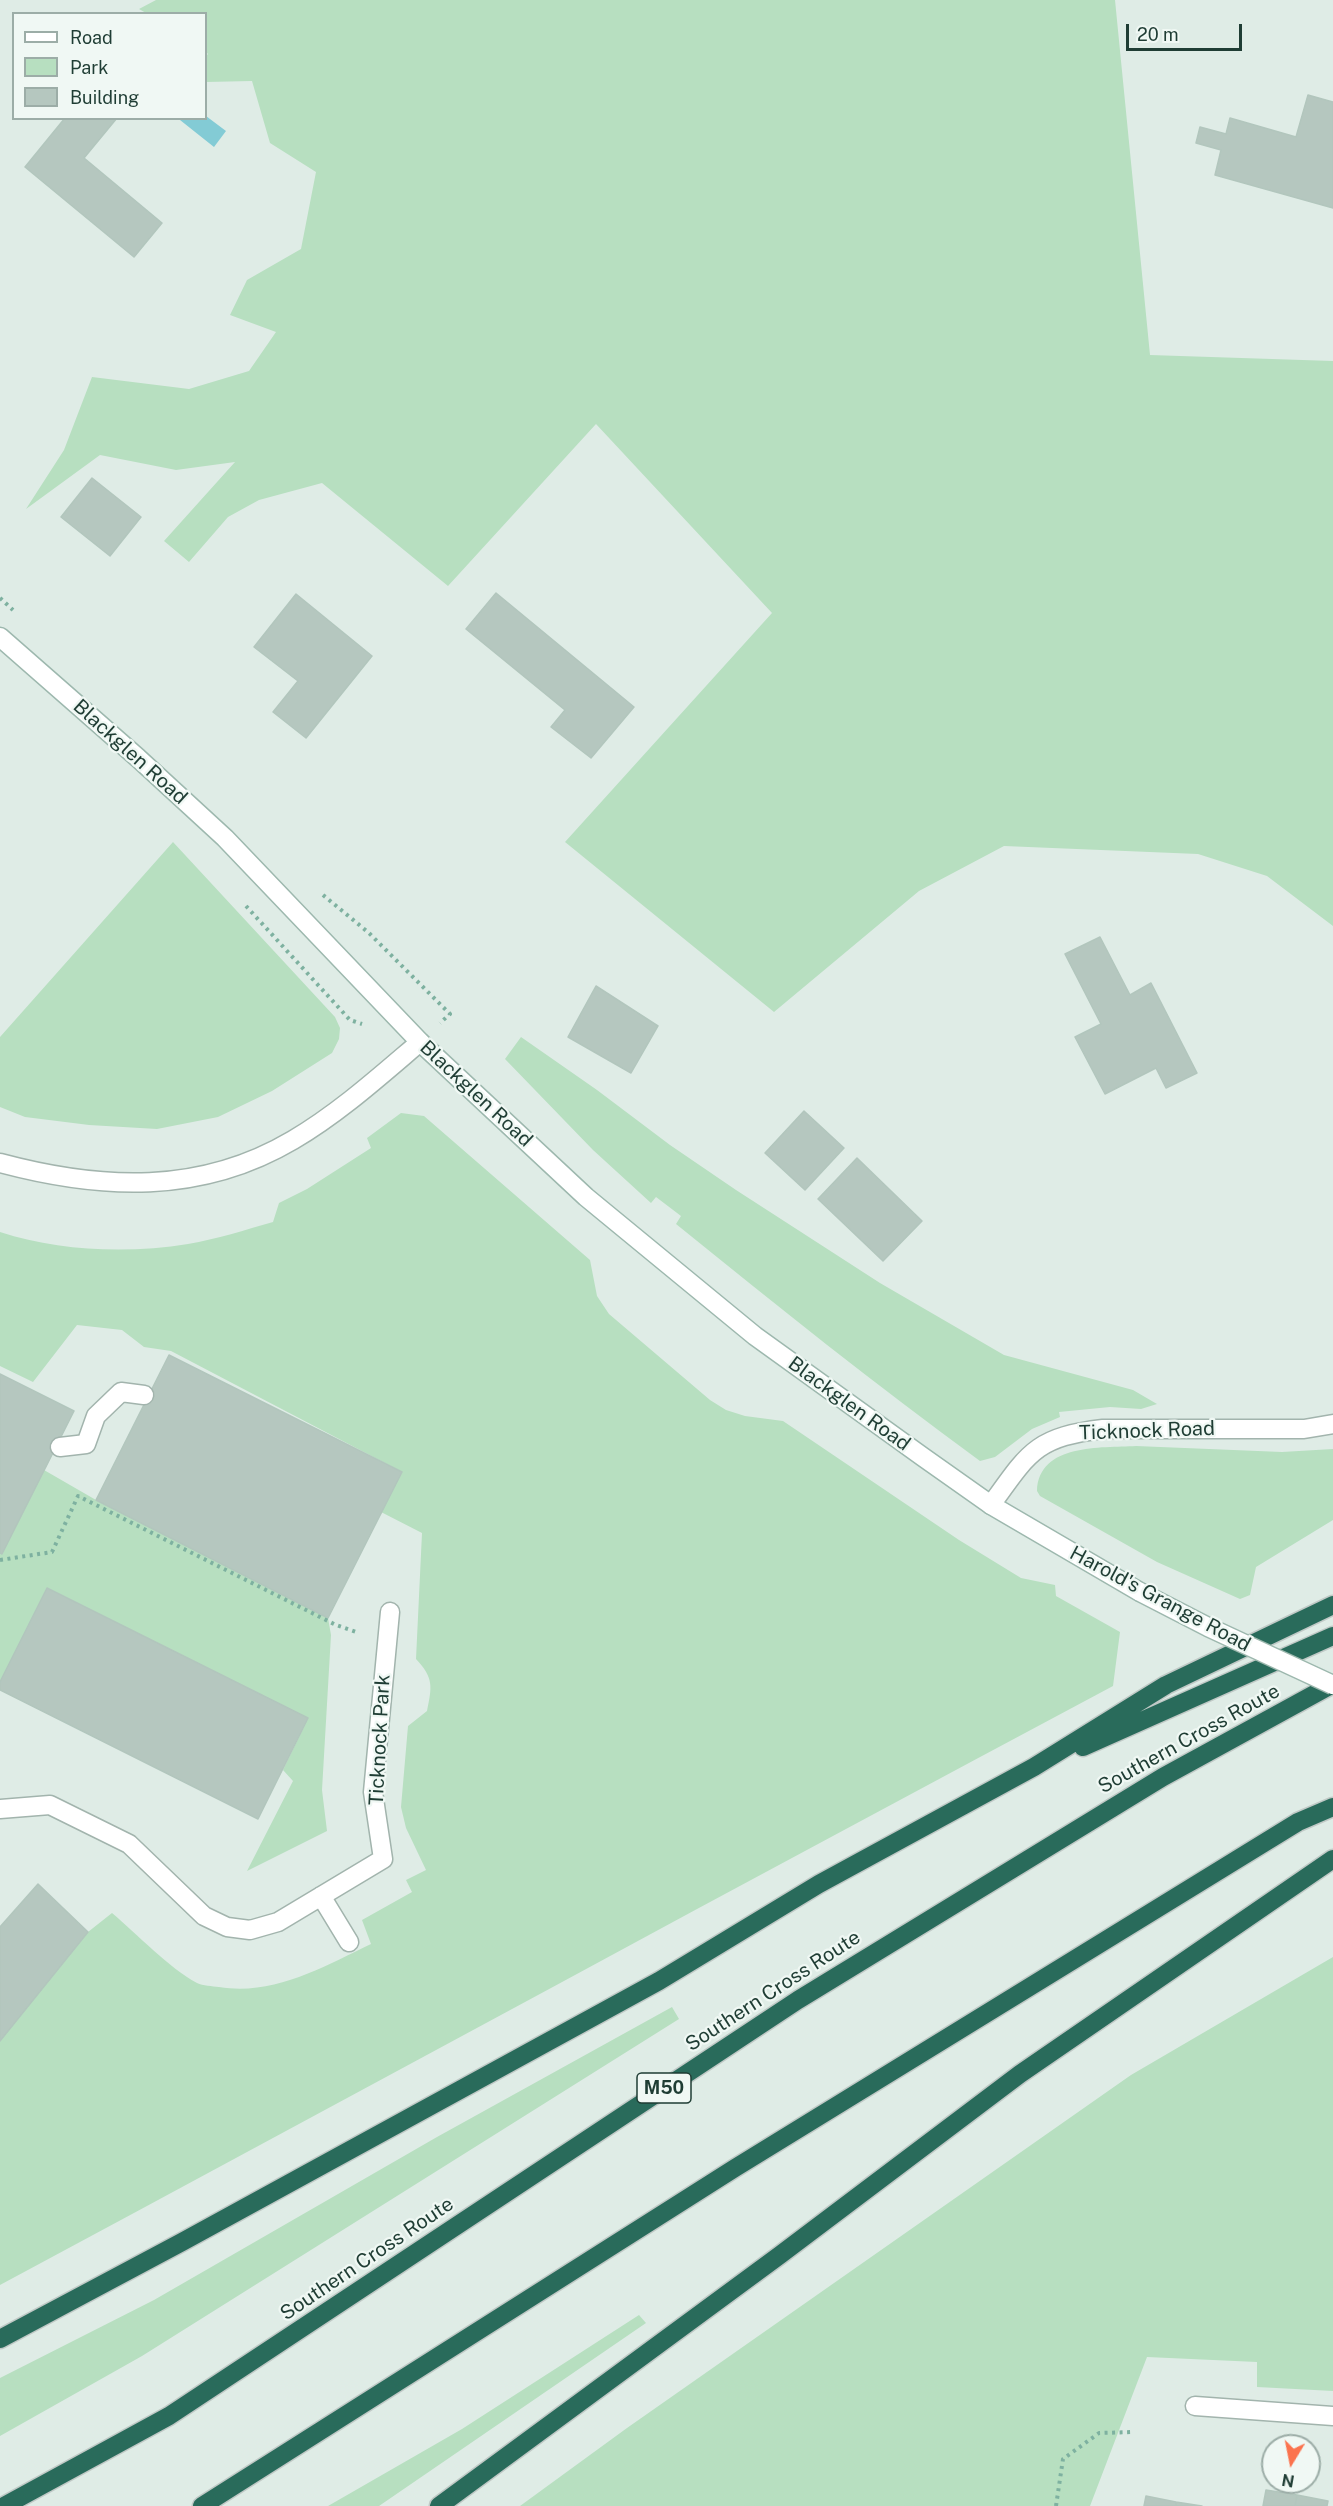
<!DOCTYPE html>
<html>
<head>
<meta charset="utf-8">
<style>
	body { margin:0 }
	#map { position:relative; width:1333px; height:2506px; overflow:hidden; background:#dfece6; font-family:"Public Sans",sans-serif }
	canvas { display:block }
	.legend { position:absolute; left:12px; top:12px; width:195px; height:108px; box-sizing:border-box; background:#f0f8f4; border:2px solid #9cada7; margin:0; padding:8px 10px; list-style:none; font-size:18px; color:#1f3d34 }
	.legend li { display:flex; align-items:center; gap:12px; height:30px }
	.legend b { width:30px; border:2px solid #9cada7 }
	.north { position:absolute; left:1261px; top:2434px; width:60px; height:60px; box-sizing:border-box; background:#f0f8f4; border:2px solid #9cada7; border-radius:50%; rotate:190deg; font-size:16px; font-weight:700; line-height:24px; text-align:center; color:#1f3d34 }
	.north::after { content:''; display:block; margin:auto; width:21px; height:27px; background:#fb734e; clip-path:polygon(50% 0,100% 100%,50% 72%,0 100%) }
	.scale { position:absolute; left:1126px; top:24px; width:116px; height:27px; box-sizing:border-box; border:3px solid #1f3d34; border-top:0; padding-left:8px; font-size:18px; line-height:21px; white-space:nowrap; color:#1f3d34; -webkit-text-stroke:4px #f0f8f4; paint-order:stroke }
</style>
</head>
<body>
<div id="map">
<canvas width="1333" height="2506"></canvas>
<ul class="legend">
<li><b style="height:8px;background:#fff"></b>Road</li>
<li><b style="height:16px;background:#b7dfc0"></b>Park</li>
<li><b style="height:16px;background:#b5c7bf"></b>Building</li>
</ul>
<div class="north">N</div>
<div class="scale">20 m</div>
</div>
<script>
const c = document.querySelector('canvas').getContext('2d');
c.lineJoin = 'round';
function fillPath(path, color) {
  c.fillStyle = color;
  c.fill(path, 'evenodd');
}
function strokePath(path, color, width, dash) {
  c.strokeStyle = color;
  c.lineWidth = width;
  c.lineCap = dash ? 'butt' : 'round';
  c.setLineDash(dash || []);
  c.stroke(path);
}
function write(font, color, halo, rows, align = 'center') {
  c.font = font + ' "Public Sans",sans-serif';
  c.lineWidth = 4.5;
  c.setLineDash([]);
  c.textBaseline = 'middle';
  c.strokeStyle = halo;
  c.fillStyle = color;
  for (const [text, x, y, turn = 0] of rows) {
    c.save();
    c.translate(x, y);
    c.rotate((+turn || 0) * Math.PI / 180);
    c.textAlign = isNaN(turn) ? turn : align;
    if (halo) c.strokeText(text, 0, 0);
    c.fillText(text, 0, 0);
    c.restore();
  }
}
fillPath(new Path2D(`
	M156,0H1115L1150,355L1333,361V926L1267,876L1198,854L1004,846L919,891L774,1012L565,842L772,613L596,424L448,586L322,483L259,500L228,517L189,562L164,541L235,462L176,470L100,455L26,509L64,450L92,377L189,389L249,371L276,332L230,315L247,280L301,249L316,172L270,143L252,81L206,82V56L208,54L206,52V14L146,13L139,9Z
	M173,842L335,1017L340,1028L339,1039L332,1053L272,1091L218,1117L157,1129L89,1125L25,1117L0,1107V1037Z
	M521,1037L597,1090L670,1145L736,1190L880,1283L1004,1355L1133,1390L1157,1404L1141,1409L1110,1407L1059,1412L1060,1417L1032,1429L995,1457L980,1461C876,1385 776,1305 676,1224L681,1216L656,1197L651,1203L593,1150L505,1059Z
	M401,1113L424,1116L590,1260L597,1296L609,1314L710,1400L726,1410L745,1416L783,1421L959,1540L1021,1578L1055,1585L1056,1596L1120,1632L1113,1686C741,1884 371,2086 0,2285V2041L88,1932L112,1913C137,1934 169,1968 197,1983C203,1986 212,1986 219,1987C274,1996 323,1967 371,1944L362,1920L412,1892L406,1880L426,1870L406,1828L401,1807L408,1726L427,1711C432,1687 434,1678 416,1659L422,1533L381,1512L402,1472L171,1351L144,1347L122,1330L77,1325L33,1382L0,1366V1232C58,1251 127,1254 188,1244C217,1239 245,1230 273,1222L279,1203L307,1189L371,1148L367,1138Z
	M1136,1446L1282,1452L1333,1449V1520L1256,1567L1250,1595L1240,1599L1157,1562L1040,1496L1037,1491C1039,1443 1101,1448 1136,1446Z
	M44,1470L96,1500L328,1618L331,1635L322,1790L327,1831L247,1871L293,1781L283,1770L308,1718L47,1589L0,1682V1553Z
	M1333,1957V2391L1257,2387V2362L1147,2357L1090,2506H520L627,2428L1131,2075Z
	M672,2007L679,2019L142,2356L0,2436V2378L154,2300L437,2137Z
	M639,2315L646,2323L379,2506H328L462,2429Z`), '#b7dfc0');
fillPath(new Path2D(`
	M206,116L226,131L214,147L180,120L206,118Z`), '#83cbd5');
const building = new Path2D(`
	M1308,95L1333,102V208L1215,175L1221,150L1196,143L1200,127L1226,134L1230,118L1296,137Z
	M65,118H117L84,158L162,223L134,257L25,167Z
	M92,478L141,517L110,556L61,517Z
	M496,593L634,707L591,758L551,727L565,710L466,629Z
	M296,594L372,656L306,738L273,712L298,681L254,647Z
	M1100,937L1130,995L1151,983L1197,1073L1166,1088L1156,1068L1105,1094L1075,1037L1101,1024L1065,954Z
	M596,986L658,1026L631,1073L568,1037Z
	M804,1111L844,1148L805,1190L765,1153Z
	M857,1158L922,1221L883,1261L818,1199Z
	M169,1355L402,1472L328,1618L96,1500Z
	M0,1374L74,1411L2,1554L0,1553Z
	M47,1588L308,1718L258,1819L0,1690V1682Z
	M38,1884L88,1932L0,2041V1927Z
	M1266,2490L1297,2495L1295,2506H1263Z
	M1297,2495L1328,2501L1327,2506H1295Z
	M1146,2496L1176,2502V2506H1144Z
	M1176,2502L1202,2506H1176Z`);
fillPath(building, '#b5c7bf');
strokePath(building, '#b2c6bd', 1.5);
const lane = new Path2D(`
	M60,1447L86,1444L96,1416L121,1392L144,1395`);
const street = new Path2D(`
	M0,1163C101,1190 200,1195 293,1140C339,1113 380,1076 420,1042
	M991,1505C1029,1452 1036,1437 1103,1429H1304L1333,1424
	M0,1809L50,1805L129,1844L204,1916L227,1927L250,1930L278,1922L383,1859L373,1792L390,1612
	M321,1896L349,1942
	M1195,2406L1333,2416`);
const secondary = new Path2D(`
	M0,637L138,758L225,838L420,1042L586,1197L755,1336L923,1457L991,1505L1140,1592`);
const highway = new Path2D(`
	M1083,1747L1333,1636
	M0,2339L182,2242L659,1981L819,1884L1034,1767L1166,1685L1333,1605
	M4,2506L169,2416L798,2000L1163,1777L1333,1684
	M202,2506L735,2168L1298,1822L1333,1807
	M439,2506L780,2255L1020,2074L1333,1859`);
strokePath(lane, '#a2b4ad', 21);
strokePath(street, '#a2b4ad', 21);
strokePath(secondary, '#9db8ae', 21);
strokePath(highway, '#c0c9c6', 21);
strokePath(new Path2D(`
	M0,598L13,610
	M323,895L369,933L450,1014L440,1023
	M246,906L350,1020L362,1024
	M0,1560L52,1552L78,1496L336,1625L359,1633
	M1056,2506L1063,2459L1099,2433L1134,2432`), '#7eb1a0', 4, [3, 4.5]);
strokePath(lane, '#fff', 18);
strokePath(street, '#fff', 18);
strokePath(secondary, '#fff', 18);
strokePath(highway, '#296b5b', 18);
const secondaryBridge = new Path2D(`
	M1140,1592L1208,1627L1333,1685`);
strokePath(secondaryBridge, '#9db8ae', 21, []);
strokePath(secondaryBridge, '#fff', 18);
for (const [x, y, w] of [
	[664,2088,54]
]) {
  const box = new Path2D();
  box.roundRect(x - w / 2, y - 15, w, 30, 4.5);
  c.fillStyle = '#f0f8f4';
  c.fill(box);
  strokePath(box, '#1f3d34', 1.5);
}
write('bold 18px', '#1f3d34', null, [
	["M50",664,2088]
]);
write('20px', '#1f3d34', '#f0f8f4', [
	["Blackglen Road",130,752,42],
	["Blackglen Road",476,1094,43],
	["Blackglen Road",849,1404,36],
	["Ticknock Road",1147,1431,-2],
	["Harold's Grange Road",1160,1599,28],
	["Southern Cross Route",1189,1739,-29],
	["Ticknock Park",380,1740,-87],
	["Southern Cross Route",773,1991,-33],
	["Southern Cross Route",367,2259,-34]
]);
</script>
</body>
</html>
